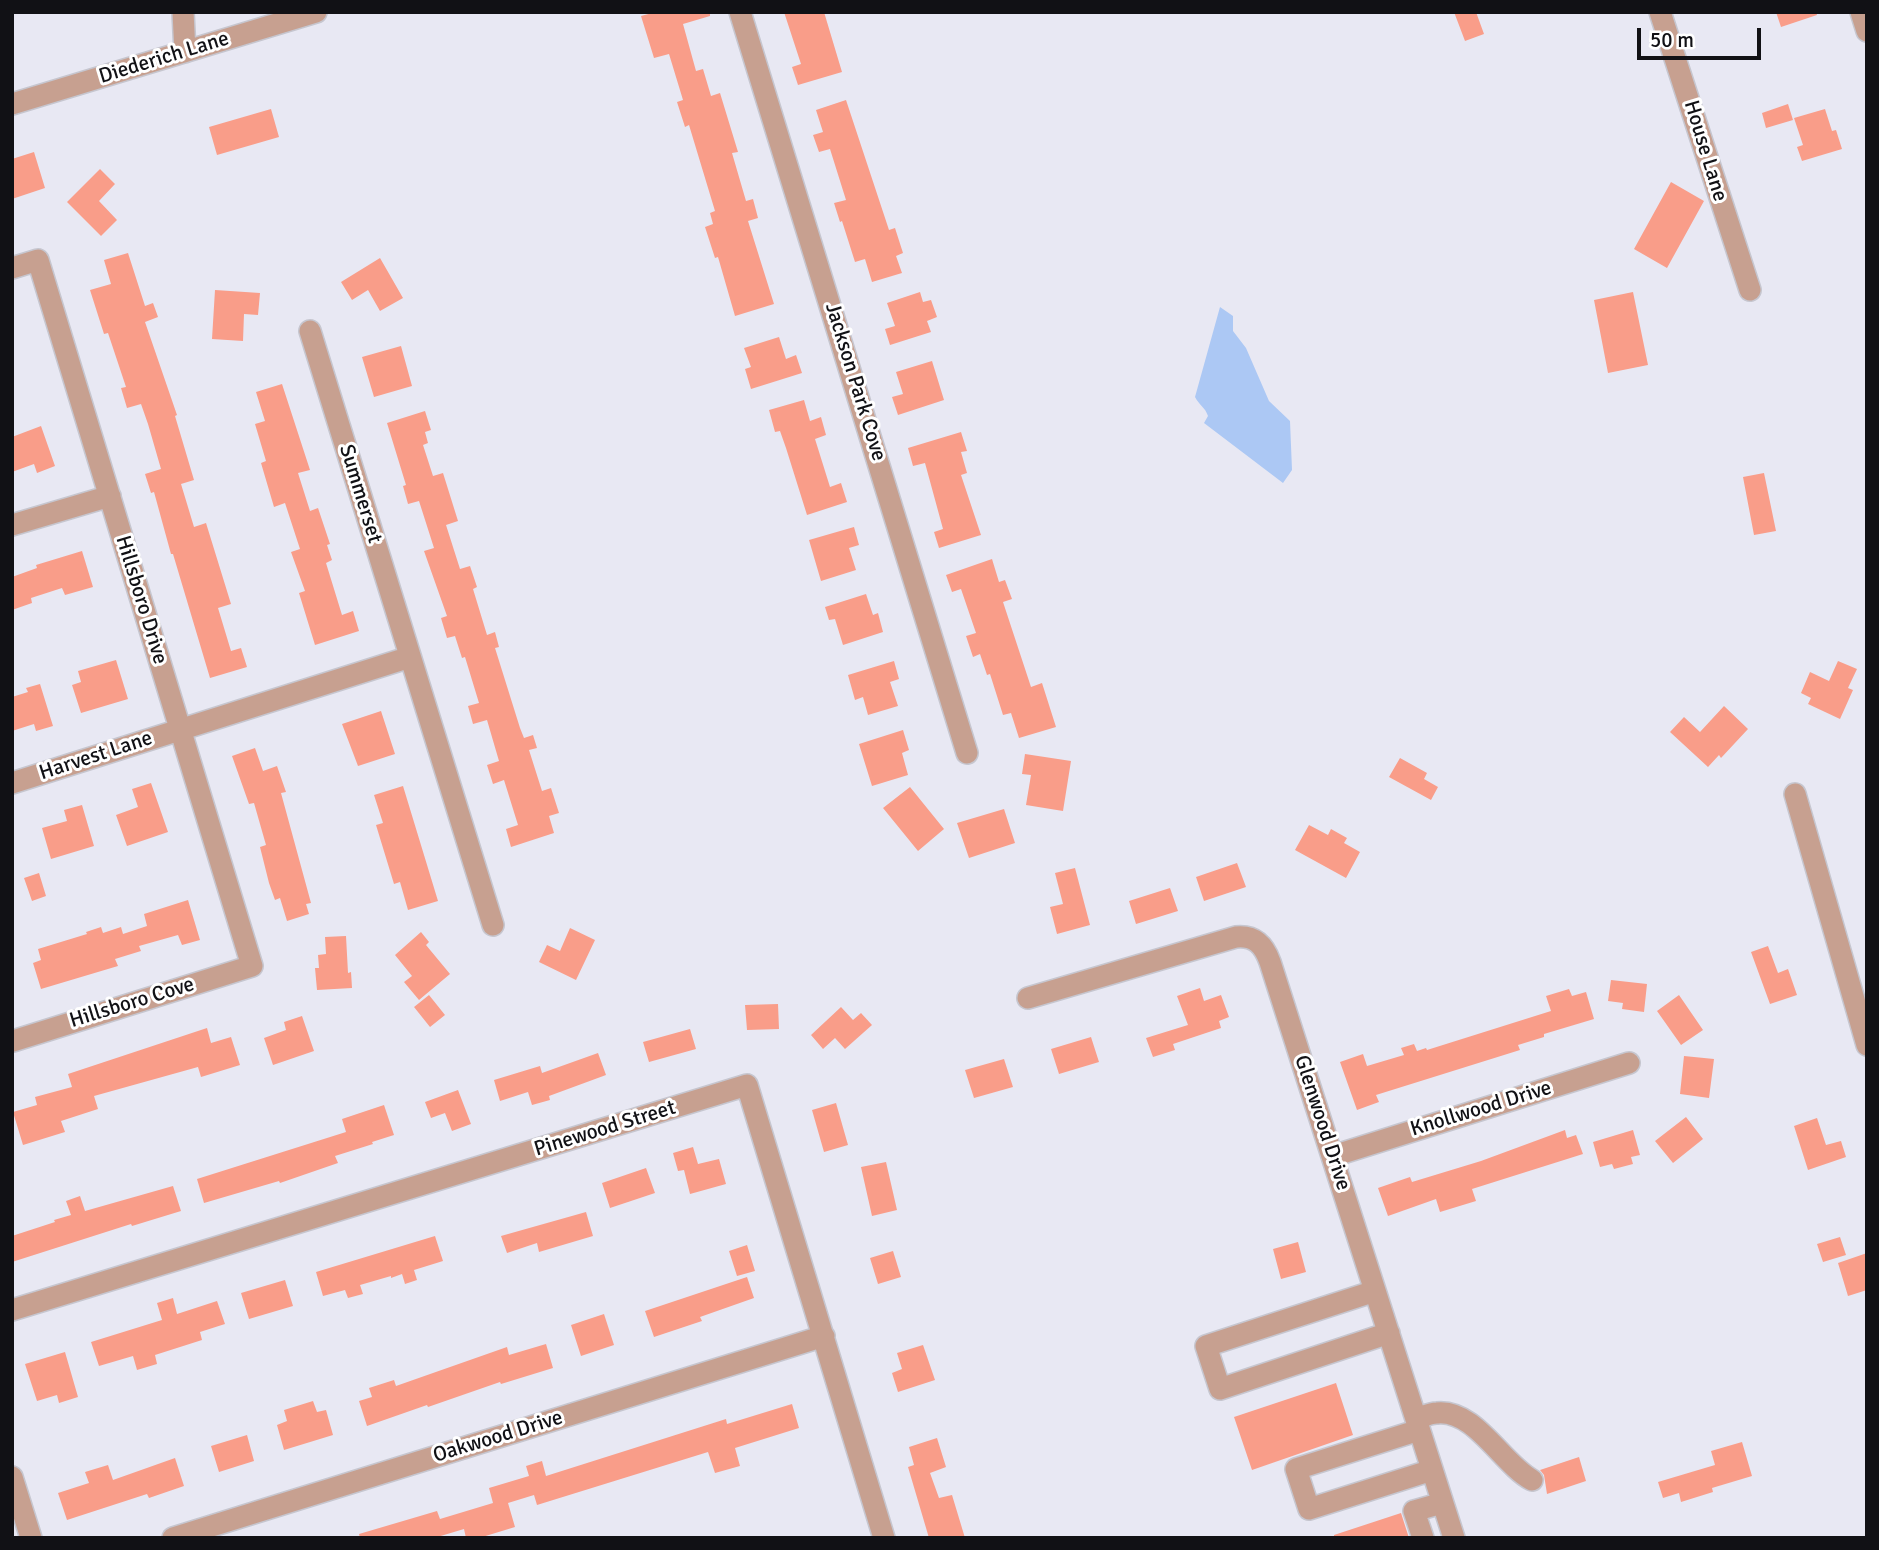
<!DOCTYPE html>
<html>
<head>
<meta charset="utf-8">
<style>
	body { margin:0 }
	#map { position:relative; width:1879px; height:1550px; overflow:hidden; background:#e8e8f3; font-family:Signika,sans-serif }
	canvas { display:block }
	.frame { position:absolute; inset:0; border:14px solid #111115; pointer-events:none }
	.scale { position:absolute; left:1637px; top:28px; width:124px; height:32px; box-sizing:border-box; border:4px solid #111115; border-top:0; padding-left:9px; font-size:21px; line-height:24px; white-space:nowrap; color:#111115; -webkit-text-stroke:5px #fff; paint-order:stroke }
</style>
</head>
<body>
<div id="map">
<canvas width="1879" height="1550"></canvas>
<div class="frame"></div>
<div class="scale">50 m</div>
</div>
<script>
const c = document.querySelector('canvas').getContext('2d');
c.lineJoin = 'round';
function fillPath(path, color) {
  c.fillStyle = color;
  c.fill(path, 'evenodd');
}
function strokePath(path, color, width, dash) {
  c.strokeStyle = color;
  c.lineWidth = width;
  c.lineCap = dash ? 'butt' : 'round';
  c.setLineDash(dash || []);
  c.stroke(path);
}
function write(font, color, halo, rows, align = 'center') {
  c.font = font + ' Signika,sans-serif';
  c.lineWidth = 6;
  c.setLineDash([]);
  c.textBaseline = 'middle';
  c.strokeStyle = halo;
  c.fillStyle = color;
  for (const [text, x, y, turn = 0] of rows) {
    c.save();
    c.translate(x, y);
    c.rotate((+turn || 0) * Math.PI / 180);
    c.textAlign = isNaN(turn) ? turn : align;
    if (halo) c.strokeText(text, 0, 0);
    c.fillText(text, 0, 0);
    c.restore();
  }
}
fillPath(new Path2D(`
	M1220,307L1233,316V331L1246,348L1269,401L1290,421L1292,470L1283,483L1204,423L1208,416C1205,407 1199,405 1195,397Z`), '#acc8f4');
fillPath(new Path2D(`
	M656,12H710V16L683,24L696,71L703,69L711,96L720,93L738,152L732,153L746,201L753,199L758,218L748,221L774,304L735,316L718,257L715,258L705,227L713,224L710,213L715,211L689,125L685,127L677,102L683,100L669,54L654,58L641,16Z
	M784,12H824L842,72L798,85L792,67L801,64Z
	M1454,12H1476L1484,34L1465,41Z
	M1776,12H1816L1817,15L1781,27Z
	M846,100L889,230L895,228L903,253L896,256L902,273L872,282L865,259L855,262L842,221L840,222L834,203L846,200L830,149L819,152L813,135L823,132L816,110Z
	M1788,104L1793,120L1766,128L1762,113Z
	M271,109L279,137L217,155L209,127Z
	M1825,109L1832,131L1836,130L1842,149L1802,161L1797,147L1803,145L1794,118Z
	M34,152L45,188L12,199V159Z
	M100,169L115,184L99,201L117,220L101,236L67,202Z
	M1671,182L1704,201L1667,268L1634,249Z
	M128,253L145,306L153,303L158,317L145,322L177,415L175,416L194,480L181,484L194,527L206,523L231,604L218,608L231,651L241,648L247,667L210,678L173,554H171L154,492L151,493L145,474L161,469L148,424L141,404L127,408L121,388L126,387L108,333L104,334L90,290L111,284L104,260Z
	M380,258L403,298L380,311L368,290L352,300L341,282Z
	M215,290L260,293L258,315L244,314L243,341L212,339Z
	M920,292L923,302L931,300L937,317L927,321L931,332L890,345L885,329L895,326L887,303Z
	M1633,292L1648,365L1608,373L1594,300Z
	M779,337L786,359L796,355L802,373L751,389L745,369L751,367L744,348Z
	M401,346L412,386L374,397L362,357Z
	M932,361L944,400L898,415L892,397L903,394L896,372Z
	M282,384L310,470L298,473L310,511L318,508L330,544L327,545L332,560L326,563L342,615L353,611L359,631L315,645L299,593L305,591L291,552L300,549L285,503L274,507L261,463L266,461L255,424L265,421L256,392Z
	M804,400L810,421L821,417L826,435L815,439L830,487L841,483L847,502L807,515L786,448L780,431L775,432L769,410Z
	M425,411L431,430L425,432L428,443L423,445L433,476L443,473L458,521L446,525L460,569L470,566L477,587L473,589L487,635L495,632L499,647L495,648L520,728L524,738L533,735L537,748L529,750L542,791L551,788L559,813L549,816L554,833L511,847L506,829L518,825L504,780L493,784L487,765L499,761L487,720L473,724L468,706L479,703L465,657L462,658L455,636L447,638L441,618L447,616L424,551L434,548L419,501L408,504L403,486L406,485L387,423Z
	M41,426L55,466L37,473L34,464L12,472V437Z
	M961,432L967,451L961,452L967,473L961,475L981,535L939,548L934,532L943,529L925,463L913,466L908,448Z
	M1764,473L1776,531L1754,535L1743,477Z
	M854,527L859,545L849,548L856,570L821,581L809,540Z
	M82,551L93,587L65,595L62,588L31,598L32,603L12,610V577L37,568L36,565Z
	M992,559L999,582L1005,580L1012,599L1003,602L1031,687L1042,683L1056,727L1019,738L1011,713L1003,715L990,674L987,675L980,654L973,657L966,636L976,633L961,589L952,592L946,575Z
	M866,594L873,615L878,613L883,632L843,645L835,619L829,620L825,607Z
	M116,660L128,699L81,713L72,685L81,682L78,671Z
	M894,661L899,679L890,682L898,706L868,715L863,697L855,700L848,675Z
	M1838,661L1857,669L1848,688L1853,690L1840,719L1808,704L1811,698L1801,693L1810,672L1829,681Z
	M40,684L53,726L36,731L34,724L12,731V697L28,692L26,688Z
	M1724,706L1748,729L1721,758L1719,755L1708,767L1670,732L1684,717L1700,732Z
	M381,711L395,754L358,766L342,724Z
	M903,730L909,750L902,753L908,775L872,786L859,744Z
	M255,748L263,771L277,766L286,792L281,793L311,903L306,904L309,914L287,921L280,898L275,900L269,883L260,847L266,845L254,803L249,804L232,756Z
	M1025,754L1071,761L1063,811L1026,805L1031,775L1022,774Z
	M1400,758L1427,773L1424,779L1438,787L1431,800L1389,777Z
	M151,783L168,832L127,846L116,815L138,807L132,789Z
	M403,786L438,901L408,910L400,882L394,884L376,825L383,823L374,795Z
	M910,787L944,829L918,851L883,808Z
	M82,805L94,846L51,859L42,828L67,821L64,810Z
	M1004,809L1015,843L969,858L957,823Z
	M1309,825L1328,835L1331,829L1347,838L1344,843L1360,852L1346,878L1295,850Z
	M1237,863L1246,887L1204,901L1196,877Z
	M1075,868L1090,925L1057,934L1050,907L1063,904L1055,873Z
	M39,873L46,896L32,901L24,878Z
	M1170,888L1178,911L1136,924L1129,901Z
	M188,900L200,940L182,945L178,935L139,946L141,951L115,959L118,966L41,989L33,963L41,960L38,949L87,934L86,932L101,927L103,933L121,927L123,934L147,926L144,914Z
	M570,928L595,940L576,980L539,962L547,945L560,951Z
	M421,932L429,942L426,945L450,974L419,1000L404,982L412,976L395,955Z
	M346,936L348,973L351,972L352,988L317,990L315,968H319L318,955L326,954L325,937Z
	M1768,946L1778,973L1788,969L1797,995L1770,1004L1751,952Z
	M1611,980L1647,984L1644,1012L1622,1009L1623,1003L1608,1001Z
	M1200,988L1204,1001L1221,995L1229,1017L1219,1021L1221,1028L1173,1044L1175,1050L1153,1057L1146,1038L1188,1025L1177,996Z
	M1569,989L1572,996L1586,992L1594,1019L1544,1034V1037L1518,1045L1520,1050L1376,1095L1379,1102L1357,1110L1340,1062L1363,1054L1367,1066L1404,1055L1401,1048L1414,1044L1417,1051L1426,1048L1427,1050L1551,1011L1546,996Z
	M429,995L445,1015L430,1027L414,1007Z
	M1679,995L1703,1030L1681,1045L1657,1011Z
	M778,1004L779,1029L747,1030L745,1005Z
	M841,1007L853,1020L861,1013L872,1025L845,1049L835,1038L823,1049L811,1035Z
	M302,1016L314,1051L273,1065L264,1038L286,1030L284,1022Z
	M207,1028L211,1043L231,1037L240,1065L201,1077L198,1067L94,1096L98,1109L61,1121L65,1132L23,1145L13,1112L37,1105L35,1097L72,1087L68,1074Z
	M690,1029L696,1049L649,1062L643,1042Z
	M1091,1037L1099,1062L1059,1074L1051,1049Z
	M598,1053L606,1075L549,1096L550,1100L532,1105L528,1092L500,1101L494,1080L540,1066L542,1073Z
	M1684,1056L1714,1059L1709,1098L1680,1094Z
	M1004,1059L1013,1087L974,1098L965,1070Z
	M458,1090L471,1124L452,1131L445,1113L431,1118L425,1102Z
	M836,1103L848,1145L824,1152L812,1110Z
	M384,1105L394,1135L372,1142L373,1144L335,1156L338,1163L280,1183L279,1181L204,1203L197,1179L346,1132L342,1119Z
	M1686,1117L1703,1139L1673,1163L1655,1141Z
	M1817,1118L1826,1145L1841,1141L1846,1157L1808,1170L1794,1126Z
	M1565,1130L1567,1138L1576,1135L1583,1154L1472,1189L1476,1201L1440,1212L1436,1199L1388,1216L1378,1188L1410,1177L1412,1182L1481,1161Z
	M1633,1130L1640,1155L1631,1157L1633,1164L1614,1169L1612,1164L1600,1167L1593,1142Z
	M693,1147L698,1164L719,1159L726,1184L690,1194L684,1170L678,1171L673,1153Z
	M886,1162L897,1210L872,1216L861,1167Z
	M646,1168L655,1193L610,1208L602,1183Z
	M173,1186L181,1211L132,1226L131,1224L12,1262V1236L55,1222L54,1220L71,1215L66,1201L80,1196L85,1211Z
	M586,1212L593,1236L539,1252L537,1243L507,1253L501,1236Z
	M435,1236L443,1261L414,1270L417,1280L405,1284L402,1274L391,1278V1276L360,1285L363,1294L348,1298L345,1290L323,1296L316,1272Z
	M1840,1237L1846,1255L1823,1262L1817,1244Z
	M1298,1242L1306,1272L1281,1279L1273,1249Z
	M747,1245L755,1271L737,1276L729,1251Z
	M893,1251L901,1277L878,1284L870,1258Z
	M1867,1253V1290L1848,1296L1838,1263Z
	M747,1277L754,1298L700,1317L702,1321L654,1337L645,1311Z
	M285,1280L293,1306L249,1319L241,1293Z
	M173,1298L177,1314L217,1301L225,1324L200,1332L202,1340L155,1355L157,1364L137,1370L133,1356L99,1366L91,1342L162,1320L157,1303Z
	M604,1314L614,1345L581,1356L571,1325Z
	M546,1344L553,1368L501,1384L500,1382L428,1407L427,1405L367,1426L359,1401L372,1397L369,1388L394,1380L396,1386L507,1347L509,1355Z
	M923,1345L935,1380L898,1392L892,1373L902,1369L897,1353Z
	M65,1352L78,1397L59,1403L57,1395L37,1401L25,1364Z
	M1336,1383L1353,1435L1252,1470L1234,1417Z
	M313,1401L317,1412L326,1410L333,1435L284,1450L277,1425L287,1421L284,1410Z
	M792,1404L799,1428L735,1448L740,1466L715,1473L708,1452L537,1505L534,1495L508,1503L515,1527L479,1538H466L464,1529L434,1538H360L359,1534L437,1511L440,1519L493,1503L489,1488L529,1476L526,1466L542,1461L546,1476L726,1419L727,1424Z
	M247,1435L254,1461L219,1472L211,1446Z
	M937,1438L946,1467L930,1473L939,1498L952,1495L965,1538H929L908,1467L914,1465L909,1447Z
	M1742,1442L1752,1476L1712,1488L1713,1492L1681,1502L1679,1493L1663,1498L1658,1482L1715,1465L1711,1451Z
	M1579,1457L1586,1481L1547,1494L1544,1475L1540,1470Z
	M175,1458L184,1486L149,1498L147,1494L67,1520L58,1493L89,1483L85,1472L108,1465L113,1480Z
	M1401,1513L1409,1538H1334V1535Z`), '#f99d89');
const minor = new Path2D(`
	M183,12L185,52
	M740,12L967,753
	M1660,12L1750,290
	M1861,12L1867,31
	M12,104L316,12
	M12,268L38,260L252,966L13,1041
	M310,331L493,925
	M12,525L110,496
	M12,783L410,657
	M1795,794L1867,1045
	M1028,998L1236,937C1255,935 1264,945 1270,962L1454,1538
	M1333,1156L1629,1063
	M1375,1291L1206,1346L1220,1389L1389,1333
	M12,1310L747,1085L884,1538
	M1416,1419C1422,1417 1430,1413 1437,1413C1475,1409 1502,1464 1532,1480
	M1419,1430L1296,1469L1309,1509L1432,1470
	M12,1477L31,1538
	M173,1538L824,1336
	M1423,1538L1414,1511L1442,1503`);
strokePath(minor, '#c6c6cf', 24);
strokePath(minor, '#c7a090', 21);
write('21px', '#111115', '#fff', [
	["Diederich Lane",164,58,-17],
	["House Lane",1705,151,73],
	["Jackson Park Cove",855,382,73],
	["Summerset",360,494,73],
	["Hillsboro Drive",141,600,73],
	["Harvest Lane",96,756,-18],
	["Hillsboro Cove",132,1003,-17],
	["Knollwood Drive",1481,1109,-17],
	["Glenwood Drive",1322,1123,72],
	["Pinewood Street",605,1129,-17],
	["Oakwood Drive",498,1437,-17]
]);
</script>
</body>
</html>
